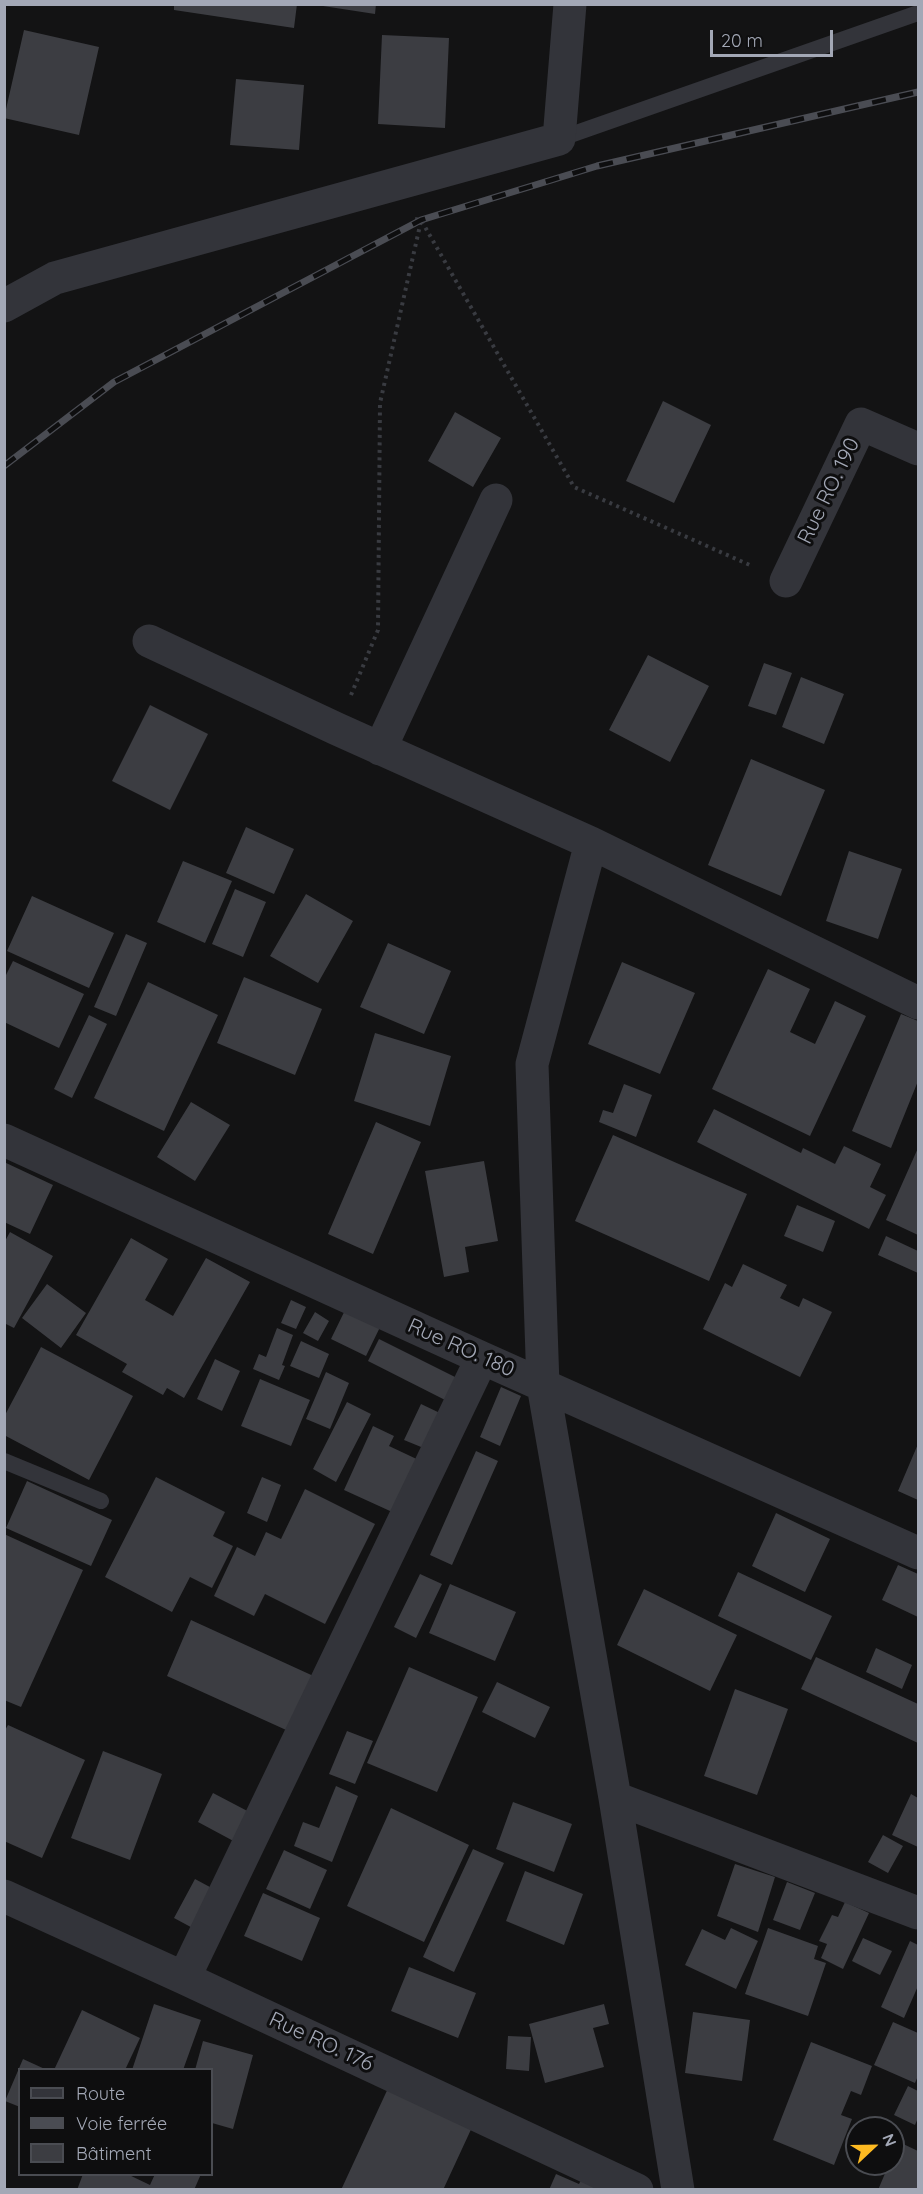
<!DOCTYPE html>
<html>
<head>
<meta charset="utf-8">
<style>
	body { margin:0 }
	#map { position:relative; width:923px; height:2194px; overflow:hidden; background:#131314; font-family:Quicksand,sans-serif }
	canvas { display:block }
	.frame { position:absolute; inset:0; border:6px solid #a3a8b6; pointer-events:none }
	.legend { position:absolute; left:18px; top:2068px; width:195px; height:108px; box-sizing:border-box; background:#0e0e0f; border:2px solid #4a4c52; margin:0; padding:8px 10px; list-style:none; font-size:18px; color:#a3a8b6 }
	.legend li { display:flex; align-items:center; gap:12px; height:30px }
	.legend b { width:30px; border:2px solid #4a4c52 }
	.north { position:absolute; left:845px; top:2116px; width:60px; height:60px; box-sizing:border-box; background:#0e0e0f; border:2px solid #4a4c52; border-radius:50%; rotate:68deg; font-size:16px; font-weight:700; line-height:24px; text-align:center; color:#a3a8b6 }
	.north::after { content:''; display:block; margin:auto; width:21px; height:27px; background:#fdba22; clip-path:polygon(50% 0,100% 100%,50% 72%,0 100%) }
	.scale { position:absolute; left:710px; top:30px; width:123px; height:27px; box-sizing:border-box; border:3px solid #a3a8b6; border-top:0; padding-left:8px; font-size:18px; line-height:21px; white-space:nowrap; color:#a3a8b6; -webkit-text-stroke:4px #0e0e0f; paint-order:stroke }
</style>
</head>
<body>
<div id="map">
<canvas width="923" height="2194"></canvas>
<div class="frame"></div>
<ul class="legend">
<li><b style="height:8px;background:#33343a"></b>Route</li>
<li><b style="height:8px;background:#4a4c53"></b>Voie ferrée</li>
<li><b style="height:16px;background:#3c3d42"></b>Bâtiment</li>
</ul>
<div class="north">N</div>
<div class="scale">20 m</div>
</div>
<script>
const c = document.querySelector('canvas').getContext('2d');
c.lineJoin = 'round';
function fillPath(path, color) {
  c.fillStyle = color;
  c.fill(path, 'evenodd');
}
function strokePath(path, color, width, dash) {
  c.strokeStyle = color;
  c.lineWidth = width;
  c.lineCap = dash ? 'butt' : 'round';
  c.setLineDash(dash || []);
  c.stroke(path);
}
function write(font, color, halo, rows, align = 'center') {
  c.font = font + ' Quicksand,sans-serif';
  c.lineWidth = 6;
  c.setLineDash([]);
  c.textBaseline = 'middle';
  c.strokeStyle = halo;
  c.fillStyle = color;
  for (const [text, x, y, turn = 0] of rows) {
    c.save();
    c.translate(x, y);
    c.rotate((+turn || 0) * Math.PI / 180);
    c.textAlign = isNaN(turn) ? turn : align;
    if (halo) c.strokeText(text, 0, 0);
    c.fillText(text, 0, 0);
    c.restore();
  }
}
fillPath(new Path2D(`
	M174,4H297L294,28L174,10Z
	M310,4H376L375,14Z
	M24,30L99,47L79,135L4,118Z
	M382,35L449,38L445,128L378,124Z
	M236,79L304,85L299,150L230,145Z
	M663,401L711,425L674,503L626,481Z
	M455,412L501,438L473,487L428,461Z
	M648,655L709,686L670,762L609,730Z
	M764,663L792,673L776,715L748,706Z
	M801,677L844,694L824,744L782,727Z
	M150,705L208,734L170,810L112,781Z
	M751,759L825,790L781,896L708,865Z
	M246,827L294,849L274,894L226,873Z
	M849,851L902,869L878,939L826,921Z
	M183,861L232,881L205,943L157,922Z
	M235,889L266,902L243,957L212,944Z
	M306,894L353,921L318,983L270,956Z
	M32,896L114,933L89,988L7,951Z
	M126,934L147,943L116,1016L94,1007Z
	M388,943L451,971L424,1034L360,1007Z
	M13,961L84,994L59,1048L4,1022V979Z
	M622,962L695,993L660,1074L588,1044Z
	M768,969L810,989L790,1032L815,1044L835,1001L866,1016L810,1136L712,1089Z
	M244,977L322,1009L295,1075L217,1043Z
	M148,982L218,1015L164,1131L94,1098Z
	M901,1014L918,1021V1081L891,1148L852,1131Z
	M89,1015L107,1024L72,1098L54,1089Z
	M375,1033L451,1056L430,1126L354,1101Z
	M624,1084L652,1095L636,1137L599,1122L603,1110L613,1113Z
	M191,1102L230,1125L195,1181L157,1157Z
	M714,1109L801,1153L803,1148L835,1164L844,1146L881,1164L870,1187L886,1195L869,1229L697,1142Z
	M376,1122L421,1142L373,1254L328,1234Z
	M613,1135L747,1194L709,1281L575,1221Z
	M918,1148V1235L886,1220Z
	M484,1161L498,1241L465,1247L469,1272L444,1277L425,1171Z
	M4,1162L53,1185L30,1234L4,1222Z
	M797,1205L835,1221L823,1252L784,1236Z
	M10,1232L53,1256L14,1328L4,1323V1243Z
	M886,1236L918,1251V1273L878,1255Z
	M131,1238L168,1259L145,1300L173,1316L206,1258L250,1282L184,1398L167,1388L163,1395L122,1372L127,1364L76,1335Z
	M743,1264L787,1285L780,1298L799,1307L803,1298L832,1312L800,1377L703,1329L725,1283L732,1287Z
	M47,1284L86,1313L61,1348L22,1318Z
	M291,1300L306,1307L296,1329L281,1323Z
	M348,1304L383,1321L366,1356L331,1339Z
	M315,1312L329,1321L318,1341L303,1333Z
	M277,1328L293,1335L282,1365L285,1366L279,1380L253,1369L259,1354L266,1357Z
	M379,1339L461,1380L449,1402L368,1361Z
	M301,1341L329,1354L319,1378L290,1366Z
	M41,1347L133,1396L89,1480L4,1435V1417Z
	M215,1359L240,1371L222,1411L197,1399Z
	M326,1372L349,1383L330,1429L306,1419Z
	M260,1379L310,1400L291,1446L241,1426Z
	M501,1387L521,1396L500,1446L480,1437Z
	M347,1402L371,1414L336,1482L313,1469Z
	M421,1404L442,1414L426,1449L404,1440Z
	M373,1426L394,1436L389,1446L425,1463L401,1516L344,1490Z
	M918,1444V1500L898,1491Z
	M476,1451L498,1461L452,1565L430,1555Z
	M156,1477L225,1512L213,1536L233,1546L212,1588L190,1577L172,1612L105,1577Z
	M262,1477L281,1485L267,1522L247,1513Z
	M27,1481L112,1520L91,1566L6,1528Z
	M305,1489L375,1524L325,1624L265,1594L254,1616L214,1596L237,1547L255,1556L266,1532L281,1539Z
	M776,1513L830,1539L805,1592L752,1566Z
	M4,1534L83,1570L21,1707L4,1700Z
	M898,1565L918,1574V1617L882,1600Z
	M738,1572L832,1616L811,1660L718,1616Z
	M420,1574L442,1584L416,1638L394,1627Z
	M450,1584L516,1612L495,1661L429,1633Z
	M644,1589L737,1635L710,1691L617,1645Z
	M191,1620L320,1679L295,1734L167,1676Z
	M876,1648L912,1665L902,1689L866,1672Z
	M816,1657L918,1704V1743L801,1689Z
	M409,1667L478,1697L437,1792L367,1763Z
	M497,1682L550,1707L535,1738L482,1712Z
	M735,1689L788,1709L757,1795L704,1776Z
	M8,1725L85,1760L42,1858L4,1841V1732Z
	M347,1731L373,1741L355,1784L329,1774Z
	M103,1751L162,1774L130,1860L71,1838Z
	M336,1786L358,1796L332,1862L294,1846L303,1822L319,1828Z
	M213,1793L255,1815L239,1844L198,1822Z
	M911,1794L918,1798V1847L892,1835Z
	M513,1802L572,1824L554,1872L496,1849Z
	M391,1808L469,1845L424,1942L347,1906Z
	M883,1835L903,1846L888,1873L868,1862Z
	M473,1849L504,1863L454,1972L423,1957Z
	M284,1850L327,1870L310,1909L266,1889Z
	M735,1864L775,1877L758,1932L717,1916Z
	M525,1871L583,1894L564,1945L506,1921Z
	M195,1879L221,1893L200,1932L174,1918Z
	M787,1882L815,1893L800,1930L773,1920Z
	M263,1893L320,1918L302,1961L244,1936Z
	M845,1902L869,1913L843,1969L821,1958L827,1944L819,1941L832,1915L838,1917Z
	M731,1928L758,1941L736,1989L685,1965L702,1929L725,1940Z
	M768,1928L818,1946L814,1959L826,1963L808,2016L745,1994Z
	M863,1938L892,1951L880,1975L852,1961Z
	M910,1941L918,1945V1986L904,2018L881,2007Z
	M409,1967L476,1993L458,2038L391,2011Z
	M154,2004L201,2020L183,2070H132Z
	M604,2004L609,2024L593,2028L604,2067L545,2083L529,2024Z
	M82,2010L140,2038L125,2070H54Z
	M693,2012L750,2020L742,2081L685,2073Z
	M893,2022L918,2033V2076L915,2083L874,2065Z
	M508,2036L531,2037L529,2071L506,2069Z
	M203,2041L253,2055L233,2129L212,2123V2070H195Z
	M811,2042L872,2066L861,2095L851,2091L841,2115L852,2119L834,2165L773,2140Z
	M23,2059L47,2070H20V2107L5,2101Z
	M390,2084L474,2123L443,2190H341Z
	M908,2086L918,2091V2118L915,2125L894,2115Z
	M899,2142L918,2151V2190H878L889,2164H893V2155Z
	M585,2172L601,2190H549L556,2174L579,2184Z
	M83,2174H127L150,2185L155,2174H201L194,2190H77Z`), '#3c3d42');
strokePath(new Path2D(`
	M415,219L421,220L574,487L752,566
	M351,695L378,630L380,403L421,221`), '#393b41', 4, [3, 4.5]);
strokePath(new Path2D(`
	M559,139L918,13
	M4,1461L101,1501`), '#33343a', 16);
strokePath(new Path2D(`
	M4,306L55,278L559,139L570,4
	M786,581L861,424L918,449
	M149,641L337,729L591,843L918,1003
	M380,749L496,500
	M591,843L532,1064L543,1385L615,1798L678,2190
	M4,1140L482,1358L918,1553
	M615,1798L918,1913
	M4,1896L184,1978L637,2190
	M184,1978L482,1358`), '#33343a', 33);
const rail = new Path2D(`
	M4,466L114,382L421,220L597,166L918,92`);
strokePath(rail, '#4a4c53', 7);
strokePath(rail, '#0e0e0f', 4.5, [14]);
write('21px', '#a3a8b6', '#0e0e0f', [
	["Rue RO. 190",829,491,-64],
	["Rue RO. 180",461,1348,24],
	["Rue RO. 176",321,2042,25]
]);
</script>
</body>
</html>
